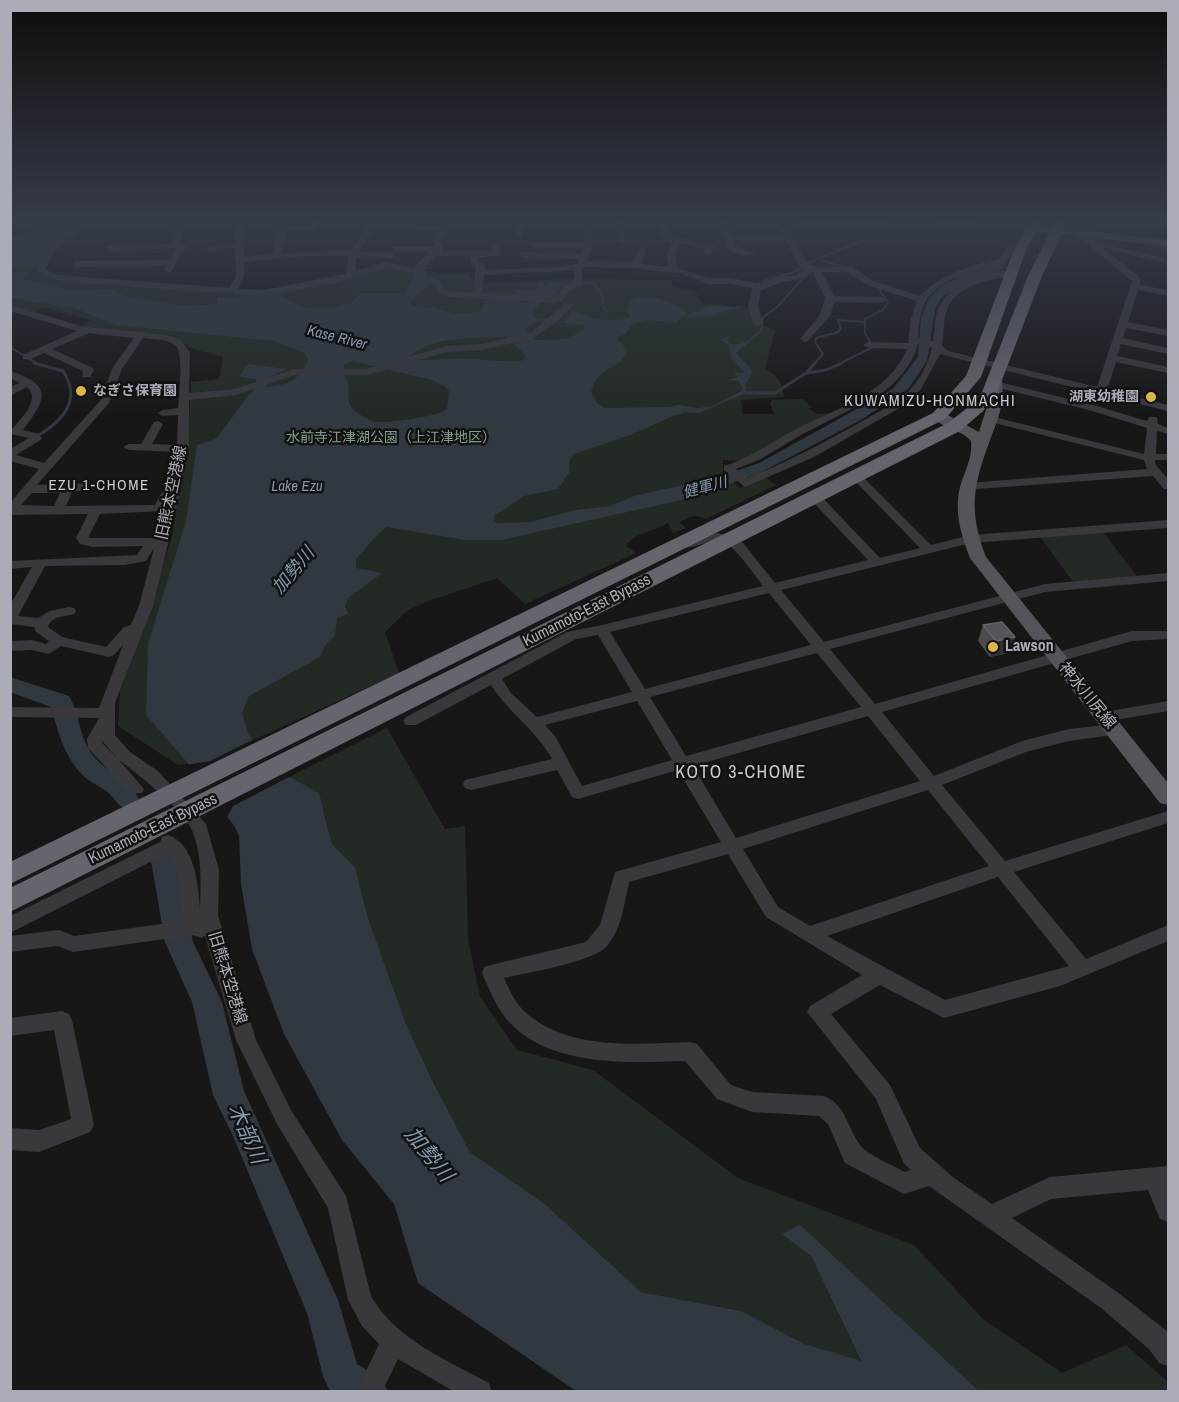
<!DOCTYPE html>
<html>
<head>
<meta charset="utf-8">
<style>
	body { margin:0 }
	#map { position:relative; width:1179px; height:1402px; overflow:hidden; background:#171718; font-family:"Archivo Narrow",sans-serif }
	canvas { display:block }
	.frame { position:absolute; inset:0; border:12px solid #aaadb7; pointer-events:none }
</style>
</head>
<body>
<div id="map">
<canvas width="1179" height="1402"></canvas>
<div class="frame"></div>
</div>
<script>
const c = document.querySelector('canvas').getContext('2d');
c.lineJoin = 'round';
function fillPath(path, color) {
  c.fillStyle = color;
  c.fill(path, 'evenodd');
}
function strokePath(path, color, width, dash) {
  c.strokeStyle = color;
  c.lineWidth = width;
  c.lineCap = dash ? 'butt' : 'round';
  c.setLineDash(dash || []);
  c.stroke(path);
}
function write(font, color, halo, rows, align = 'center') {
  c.font = font + ' "Archivo Narrow","Noto Sans JP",sans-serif';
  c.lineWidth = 5;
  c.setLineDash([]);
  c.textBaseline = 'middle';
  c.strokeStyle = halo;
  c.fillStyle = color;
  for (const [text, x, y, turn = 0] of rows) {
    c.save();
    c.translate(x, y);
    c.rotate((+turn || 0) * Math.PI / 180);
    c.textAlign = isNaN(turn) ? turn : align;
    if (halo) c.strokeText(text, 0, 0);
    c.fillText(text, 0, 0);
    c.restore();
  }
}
fillPath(new Path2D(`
	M55,229H78L48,247L39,268L48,277L261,294L388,266L435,272V274L470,273V277L480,283L566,279L672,280V286L695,291L702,303L749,308L760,324L775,330L765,369C778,377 782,381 784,397L741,400L743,414H774L770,403L772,400L803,399L811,407L809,409L817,414L832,413L741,461L723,460V473L740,488L765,477L776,485L706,519C698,514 686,516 680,523L686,528L673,533L668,523C656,531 634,532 626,546L636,553L525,604L497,578L428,601L408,610L385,632L399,673L210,760L178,765L118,726L120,692L143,630L172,536L188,439L191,382L219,379L223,357L190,348L183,342L81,326L91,320L43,308L32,313L11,306V237L29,232Z
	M1102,531L1138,577L1073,582L1039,535Z
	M387,728L445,829L465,826L468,938L480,997L517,1050L593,1070L738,1178L914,1245L983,1319L1062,1373L1126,1345L1168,1382V1391H979L906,1324L783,1234L811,1256L861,1362L805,1344L741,1311L641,1292L545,1204L470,1152L434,1084L406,1024L368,918L355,867L332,844L324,811L289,777Z`), '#232a24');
fillPath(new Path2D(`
	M78,229L47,247L39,267L11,266V238L41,230Z
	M1004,262L1000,270L974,278L942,297L935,309L927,361L908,389L861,420L760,473L686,499L501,540H466L387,527C374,535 367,549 356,559V568L382,573L348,598L345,606L348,614L337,618L335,635L326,644L320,657L249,696L242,712L248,734L289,777L319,793L332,844L355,867L368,918L406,1024L434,1084L470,1152L545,1204L641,1292L741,1311L805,1344L861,1361L811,1256L782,1234L800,1225L979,1391H576L418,1283L394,1204L342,1140L284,1034L252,949L241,884L239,836L235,827L187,762L146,715L148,644L186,521L197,445L217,438L247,397L256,388V379L239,377L248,364L287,369L266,379L267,387C286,386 303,378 308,359L303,352L274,341L116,325L74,308L11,298L10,272L32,271L22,277L23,279L68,289L116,290L121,295L183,306L217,304V298L279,294L302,307L333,308L352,303L360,293H406C412,279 415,268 431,266L420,273L430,283L410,302L412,305C420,307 429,306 437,309C452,314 466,315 482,311L484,303L490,300H504L532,303L534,301L516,295L515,289H539L536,283L543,282L545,285L555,281L572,284L561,286L556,296C541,299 536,306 532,317L566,322L572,309C583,320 616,323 631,317L627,312L631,300C652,291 668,303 687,311L685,314C696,315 703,306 713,306C728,306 732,308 747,305L710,316L682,317L676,323L651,320L633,324L625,334L617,338L628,351C617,373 600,362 591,392L597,403L605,408L669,407L679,405L697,408L713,406L743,390L739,381L727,380L738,377L734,373H744L731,356L728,345L720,339L733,335L727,340L732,345L753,339L736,353L750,368L752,373L746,383V393L699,413L685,412L673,416L633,434L574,454L570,459L569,473L558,489L524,496L494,516V522L499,523L531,522L576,510L611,506L634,496L715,478L759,463L893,389L918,357L921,318L929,298L940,287L962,275ZM537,320L585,325L584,329L569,339L548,340H536L526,331V329ZM507,337L525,355L526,360C508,363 492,360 474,359C453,357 432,361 412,360L409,357C434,334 476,339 507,337ZM353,361L432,380L446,387L449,391L447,409C441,416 389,423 378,422C370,421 359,415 353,409C343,399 354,384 343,374L344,365Z`), '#313840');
fillPath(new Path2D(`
	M256,738L293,775L233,806L226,819L186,765L210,761Z`), '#171718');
strokePath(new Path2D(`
	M820,260L852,269
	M568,282H574
	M583,282L594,284L602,295L604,309L607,311
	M754,286C768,276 786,277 801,269V266L864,240
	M750,340L761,331L763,317L777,307L805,276
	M10,347L38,364
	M814,364L823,354L815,342L816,338L838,332L841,329L838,320L865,322
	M839,364L873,347L865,333V319L883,310L888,303L876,285`), '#313840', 2);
strokePath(new Path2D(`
	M34,363L63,371C82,400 63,421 37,436
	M806,373L815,363
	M743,393H775L806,373L826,370L842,363`), '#313840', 3);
fillPath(new Path2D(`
	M10,677L69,696C80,714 79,737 92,754C106,773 127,776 139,799L136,806C116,812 119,800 106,791C99,786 92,783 86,778C65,760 58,732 51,707L10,692Z
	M163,845L172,848L176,855L193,942L222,1002L244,1091L338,1300L357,1364L382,1379L388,1392H333L329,1389L323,1376L307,1313L233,1136L213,1095L192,1002L165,942L150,855L154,848Z`), '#313840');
fillPath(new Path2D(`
	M84,222H93L54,250L46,269L54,274L69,276L230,288L236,276L235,248L210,251L206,248L235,243V222H243L244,257L273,254L278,228L282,226H309L312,222H320L314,231H286L282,253L351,250L369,224H372L445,227L452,224L456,226L447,232L441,240L443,247L441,251H492L493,244H499L500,255L479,258V262L485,265V270L559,267L577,264L579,259L523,258L519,255L523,252L581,254L583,248H534L530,245L534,242L584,243L585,222H593L592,246L587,261L633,262L638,250L642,247L646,250L641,264L668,267L667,253L673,242L664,240L659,222H667L671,236L714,246L712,253L708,256L704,253L705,248L680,243L675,253L677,268L708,278H731L759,284L778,277L797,275L803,269L798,264L786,240H736L734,245L755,253C746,259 733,253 725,246L728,240L722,234L719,222H727L730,233L733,236L784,235L768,222H777L790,231L806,262L812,266L852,267L873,281L920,296C941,274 971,265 1000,259L1009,244L1024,245V249H1015L1006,263C980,269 942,276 926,301C919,312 919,326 918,338L933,341C935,331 934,319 938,309C949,284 988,268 1014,271V275C990,280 954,284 946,313C943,323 944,335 942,346L948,351L1097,387L1132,281L1089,245L1071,234L1070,232L1074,230L1096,242L1168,259V264L1103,248L1140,278V285L1168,290V296L1138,290L1128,322L1168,330V336L1126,328L1123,338L1168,348V354L1121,344L1117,356L1168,367V373L1116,362L1107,390L1168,405V411L940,354L921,389L903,406L814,457L745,487L724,470V466C750,458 770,443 794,430C834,409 888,395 907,349L868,348L863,345L868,342L908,343L911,319L917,301L867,285L847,272H822L834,296L881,297L886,300L881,303L834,302L830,316L808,341L805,342L800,339L820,315L825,298L813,272L803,279L782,282L761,290L758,306L763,323L758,326L753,323L748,306L752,288L731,284H707L683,274L633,268L585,267L582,270V286L570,290L563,300L552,303L450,297L439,294L433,284L417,280L418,274L386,268L331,284L263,296L69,282C57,280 46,278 37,270L47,247ZM374,229L439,231L433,240L435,246H393V250L396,251H430L413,268L386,262L355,271L356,258H392L396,255L392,252H359ZM305,256H348L346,274L263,290L238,289L244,276V262ZM435,256H471V263L476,266L473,293L445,290L439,280L425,277L427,272L422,269ZM574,270V283L564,286L557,296L482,293L484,275ZM918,343L932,348C928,364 920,380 908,392C896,404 880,411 866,419C827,441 788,462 747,478L736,469L759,460L801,435L879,395C897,382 913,365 918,343Z
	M122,222H130L124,227L120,225Z
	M156,222H164L158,227L145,225Z
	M178,222H186L179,243L186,246L171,272H165L166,266L76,267L72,264L76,261L169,260L177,248L109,251L105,248L109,245L170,244Z
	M516,222H524L522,238L515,236Z
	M616,222H624V244L617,242Z
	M1139,238L1168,245V249L1136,242L1135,240Z
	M565,303L573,305L559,320L534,338L482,350L447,352L367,375H295L236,395L189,400V447L175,515L153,606L115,703V735L130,752L158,771L206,824L219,870L218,916L256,1040L291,1110L346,1196L371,1296C396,1340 447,1360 489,1383L492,1392H455L398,1359L382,1392H356L379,1344L362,1326L348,1300L328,1208L277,1124L236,1040L205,936L201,938L193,935L73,952L58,946L10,952V936L59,930L74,936L183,921L177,870L168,853L10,933V916L160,842L162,837L168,835C195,844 198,884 200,908C201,881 202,855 192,830C183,810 137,773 119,760L144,789L142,793H130L88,748L87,739L99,718L10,717V707L99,708L123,645L114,655L109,657L61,646L49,654L32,650L10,651V641L32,640L46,644L49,641L36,632L34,627L10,624V605L32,567L10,569V561L137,555L143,546L92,547L80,544L76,538L88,514L10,515V503L39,469L10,461V449L29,438L10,434V428H13C22,417 41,400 27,387L10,396V387L20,383L10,378V371C54,385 46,400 23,430L39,434L42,439L16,455L44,463L100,401L112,369L134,338L89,333L52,349L93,368L94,370L90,377H82L83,371L44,353L31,359H23V355L77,331L10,311V305L81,326L167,335L182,341L190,353L189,393L235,389L294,369H366L446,346L482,344L531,333ZM143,338C153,339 169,339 176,346C184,354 179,396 178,408L163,410L158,413L163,416L178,415L177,445L152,444L163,424L158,421L154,422L141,444H129L123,447L129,450L176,452L169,488H164L155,505L66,506L72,492L93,489V483L37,485L109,403L122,369ZM32,493H60L54,506L21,505ZM164,511L157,538H88L100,514ZM154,548L139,606L131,625L124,627L106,647L62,637L48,627C51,616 64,617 74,614L76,611L74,608L69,607L50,611L38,618L18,616L45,566L125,565L146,561ZM102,741L118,759L102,743Z
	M995,381L1097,406L1147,421L1149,417H1157L1158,424L1168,428V434L1157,431L1156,454H1168V460H1155V464L1168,479V489H1164L1153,476L963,490V484L967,483L1147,469L1144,460L986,421L985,419L990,416L1144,454L1147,428L1089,410L991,386L990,384Z
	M856,472L860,474L931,545L971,535L1168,520V528L971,543L781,590L824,642L1045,584L1168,573V581L1045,592L830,649L875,704L1132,631H1168V639L1132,641L882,712L934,776L1022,741L1069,729L1115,724L1120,726L1123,730L1120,734L1069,741L1026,752L942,785L1005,861L1168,811V823L1014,872L1086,959L1168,925V941L1060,986L944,1018L880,985L831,1014L890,1085L920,1148L954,1178L992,1204L1050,1177L1168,1166V1222L1160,1219L1148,1190L1051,1199L1012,1218L1117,1292L1167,1331L1168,1334V1366L1159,1363L1149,1349L1101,1308L929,1186L904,1194L845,1163L828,1124L819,1116L752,1112L717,1099L685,1061C628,1063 551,1067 509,1022C497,1009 489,989 482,973L484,967L491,965L586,942L600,925L615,872L721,842L678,770L578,799L572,797L557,770L471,790L465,788L463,784L465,780L552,759C536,730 508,712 491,685L416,725H406L403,721L406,717L567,632L602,625L763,586C754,575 731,538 716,541C704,542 695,548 683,548L677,544L679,541L717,533L734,537L743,543L775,583L868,560L811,500V494H819L880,558L920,548L852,478V474ZM769,593L811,645L645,689L610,632ZM598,635L632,692L537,717L511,693L502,679L576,639ZM817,653L861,707L686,756L650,697ZM637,701L672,760L582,786L555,736L545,725ZM868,716L920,781L736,838L693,766ZM928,790L989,866L810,926L778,907L743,849ZM728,854L766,917L862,975L810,1006L807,1012L876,1099L904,1164L911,1170L905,1172C894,1166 866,1154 860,1145C847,1127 846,1105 824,1096L752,1092L731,1085L697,1044L690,1042C636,1044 565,1051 523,1010C514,1001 509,989 504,978C526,973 592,962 606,947C622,930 624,904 629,882ZM998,877L1069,966L945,1000L827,936Z
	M1168,701V711L1104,722L1099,721L1096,717L1099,713L1104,712Z
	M62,1011L69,1014L72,1020L94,1125L90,1132L39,1152L10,1150V1128L39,1130L71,1119L54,1030L10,1036V1018Z`), '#38383d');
fillPath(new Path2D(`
	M796,222L1013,223L1168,240V246L1013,229L801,225Z
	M995,377L1002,381C1005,403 998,419 990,440C973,486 968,510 986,557L1168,783V805L1160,803L970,558C961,535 954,511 960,487C964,472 973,458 971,441C961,429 942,429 932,416L939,412L944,413L979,432L990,397L988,381Z`), '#54555b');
fillPath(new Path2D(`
	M1031,222H1043L1027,247L981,377L945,419L10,884V862L933,413L966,376L1015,247Z
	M1055,222H1067L1042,276L997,393L983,411L960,431L10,912V888L948,423L971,405L982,392L1028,276Z`), '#65666d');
strokePath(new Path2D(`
	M937,222L1020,225L1168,241`), '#515257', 1.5);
fillPath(new Path2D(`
	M983,625L1015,637L1009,653L990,657L978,641Z`), '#4b4b50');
fillPath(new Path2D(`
	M1015,637L1009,653L990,657L996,641Z`), '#323235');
const building = new Path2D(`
	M1002,622L1015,637L996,641L983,625Z`);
fillPath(building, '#55565b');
strokePath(building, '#636469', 1.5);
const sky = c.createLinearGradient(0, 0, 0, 418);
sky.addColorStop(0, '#0d0d0d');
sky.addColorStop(0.53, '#363c48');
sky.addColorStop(1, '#363c4800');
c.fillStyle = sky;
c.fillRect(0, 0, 1179, 418);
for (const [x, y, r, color] of [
	[81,391,6,"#ddb849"],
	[1151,397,6,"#ddb849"],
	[993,647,6,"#ddb849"]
]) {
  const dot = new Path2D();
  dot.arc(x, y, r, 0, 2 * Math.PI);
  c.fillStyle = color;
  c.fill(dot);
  strokePath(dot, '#121213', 2);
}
write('bold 14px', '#aaadb7', '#121213', [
	["なぎさ保育園",93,391],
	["湖東幼稚園",1139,397,"right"]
], 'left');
write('14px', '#839f87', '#121213', [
	["水前寺江津湖公園（上江津地区）",391,438]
]);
write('italic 15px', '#8597ae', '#121213', [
	["Kase River",337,338,14],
	["Lake Ezu",297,487],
	["健軍川",705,488,-15]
]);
c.letterSpacing = '1.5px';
write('15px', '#cbccd3', '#121213', [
	["EZU 1-CHOME",99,486]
]);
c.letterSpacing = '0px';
c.letterSpacing = '1.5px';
write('16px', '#cbccd3', '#121213', [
	["KUWAMIZU-HONMACHI",930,402]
]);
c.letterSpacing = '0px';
write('16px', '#aaadb7', '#121213', [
	["旧熊本空港線",172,493,-78],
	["Kumamoto-East Bypass",587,611,-27],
	["神水川尻線",1087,696,51],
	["Kumamoto-East Bypass",153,829,-26],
	["旧熊本空港線",227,978,73]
]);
write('bold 16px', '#aaadb7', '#121213', [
	["Lawson",1005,647]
], 'left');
write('italic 18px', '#8597ae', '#121213', [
	["加勢川",294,571,-50]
]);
c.letterSpacing = '1.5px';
write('18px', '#cbccd3', '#121213', [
	["KOTO 3-CHOME",741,773]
]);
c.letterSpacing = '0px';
write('italic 21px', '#8597ae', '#121213', [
	["木部川",246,1134,66],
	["加勢川",428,1155,51]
]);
</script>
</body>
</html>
